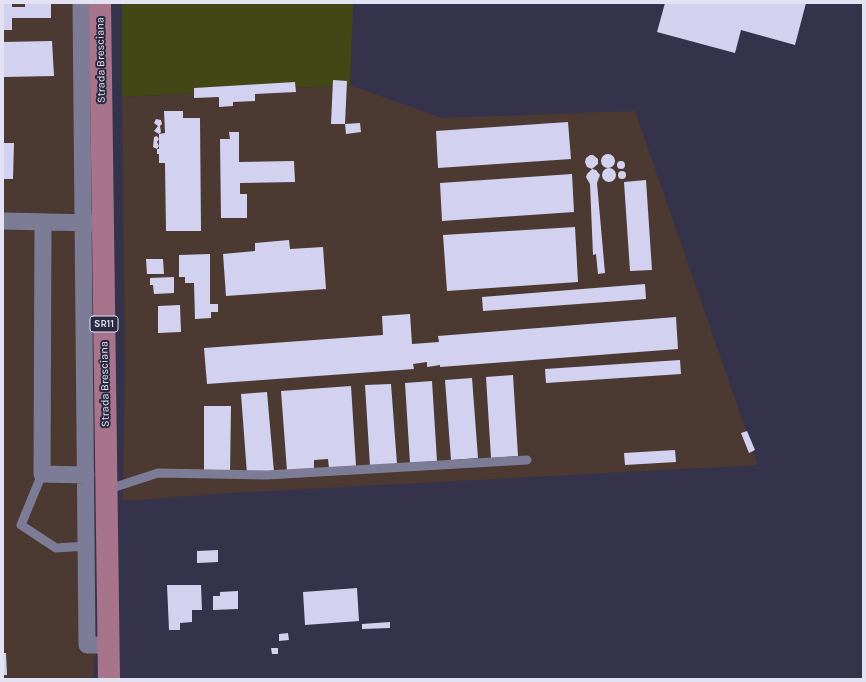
<!DOCTYPE html>
<html>
<head>
<meta charset="utf-8">
<style>
	body { margin:0 }
	#map { position:relative; width:866px; height:682px; overflow:hidden; background:#34334b; font-family:Karla,sans-serif }
	canvas { display:block }
	.frame { position:absolute; inset:0; border:4px solid #e2e2f2; pointer-events:none }
</style>
</head>
<body>
<div id="map">
<canvas width="866" height="682"></canvas>
<div class="frame"></div>
</div>
<script>
const c = document.querySelector('canvas').getContext('2d');
c.lineJoin = 'round';
function fillPath(path, color) {
  c.fillStyle = color;
  c.fill(path, 'evenodd');
}
function strokePath(path, color, width, dash) {
  c.strokeStyle = color;
  c.lineWidth = width;
  c.lineCap = dash ? 'butt' : 'round';
  c.setLineDash(dash || []);
  c.stroke(path);
}
function write(font, color, halo, rows, align = 'center') {
  c.font = font + ' Karla,sans-serif';
  c.lineWidth = 4;
  c.setLineDash([]);
  c.textBaseline = 'middle';
  c.strokeStyle = halo;
  c.fillStyle = color;
  for (const [text, x, y, turn = 0] of rows) {
    c.save();
    c.translate(x, y);
    c.rotate((+turn || 0) * Math.PI / 180);
    c.textAlign = isNaN(turn) ? turn : align;
    if (halo) c.strokeText(text, 0, 0);
    c.fillText(text, 0, 0);
    c.restore();
  }
}
fillPath(new Path2D(`
	M3,3H90L96,648L93,679H3Z
	M350,85L442,118L635,111L758,465L232,493L123,501L125,356L122,97Z`), '#4c3932');
fillPath(new Path2D(`
	M122,3L353,4L350,85L122,97Z`), '#434615');
fillPath(new Path2D(`
	M3,3H12V7H25V3H51V18H12V30H3Z
	M665,3H806L795,45L741,30L735,53L657,32Z
	M52,41L54,76L3,77V42Z
	M333,80L347,81L345,124L360,123L361,132L346,134L345,124H331Z
	M295,82L296,92L255,94V101L233,102V106L219,107V97L194,98V88Z
	M164,111H183V118H200L201,231H166L165,163H159V154H157V149H159V134L154,131L158,126L154,123L156,119L161,120L162,124L160,126L161,132L159,134L165,133Z
	M568,122L571,159L438,168L436,131Z
	M229,132H239V162L294,161L295,182L240,183V194H247V218H221L220,139H230Z
	M157,136L159,139L157,142L159,146L157,149L153,147L154,137Z
	M3,143H14L13,179H3Z
	M601 161a7 7 0 1 1 14 0a7 7 0 1 1-14 0Z
	M590,155H593L598,159V164L592,169L596,170L600,175L597,183L605,273L598,274L596,254L593,255L590,184L586,177L587,174L592,169L587,167L585,162L586,158Z
	M617 165a4 4 0 1 1 8 0a4 4 0 1 1-8 0Z
	M602 175a7 7 0 1 1 14 0a7 7 0 1 1-14 0Z
	M618 175a4 4 0 1 1 8 0a4 4 0 1 1-8 0Z
	M572,174L574,212L442,221L440,183Z
	M646,180L652,270L630,271L624,182Z
	M575,227L578,282L447,291L443,235Z
	M289,240L290,249L323,247L326,289L226,296L223,254L255,251V243Z
	M210,254V304H218V312H211V318L195,319L194,283H185V277H179V255Z
	M146,259H163L164,274H147Z
	M174,277V293L154,294L153,285H150V278Z
	M645,284L646,299L483,311L482,297Z
	M180,305L181,332L158,333V306Z
	M410,314L412,344L439,342L438,336L676,317L678,349L440,367V365L427,367V362L413,364L414,369L207,384L204,348L383,335L382,316Z
	M680,360L681,374L546,383L545,369Z
	M513,375L518,456L491,458L486,377Z
	M472,378L478,458L451,460L445,380Z
	M432,381L437,461L410,463L405,383Z
	M391,384L397,464L370,466L365,385Z
	M351,386L356,466L329,468L328,459L314,460V469L287,471L281,391Z
	M267,392L274,472L247,474L241,394Z
	M204,406H231L230,474L204,473Z
	M747,431L755,450L749,453L741,433Z
	M675,450L676,462L625,465L624,453Z
	M218,550V562L197,563V551Z
	M167,585H201L202,610H192V622L180,623V630H169Z
	M357,588L359,621L305,625L303,592Z
	M238,591V609L213,610V596H220V592Z
	M390,622V628L362,629V624Z
	M288,633L289,640L279,641V634Z
	M271,648H278V654H272Z
	M3,653H6L7,675H3Z`), '#d2d2f0');
strokePath(new Path2D(`
	M42,474L21,525L56,548L87,546
	M106,490L158,473L267,475L527,460`), '#7c7c97', 9);
strokePath(new Path2D(`
	M81,3L87,645H109
	M3,221L94,223
	M43,222L42,474L86,475`), '#7c7c97', 17);
strokePath(new Path2D(`
	M100,3L109,679`), '#a8748b', 22);
for (const [x, y, w] of [
	[104,324,28]
]) {
  const box = new Path2D();
  box.roundRect(x - w / 2, y - 8, w, 16, 3);
  c.fillStyle = '#2a2940';
  c.fill(box);
  strokePath(box, '#e2e2f2', 1);
}
write('bold 10px', '#e2e2f2', null, [
	["SR11",104,324]
]);
write('11px', '#e2e2f2', '#2a2940', [
	["Strada Bresciana",101,60,-91],
	["Strada Bresciana",105,384,-91]
]);
</script>
</body>
</html>
